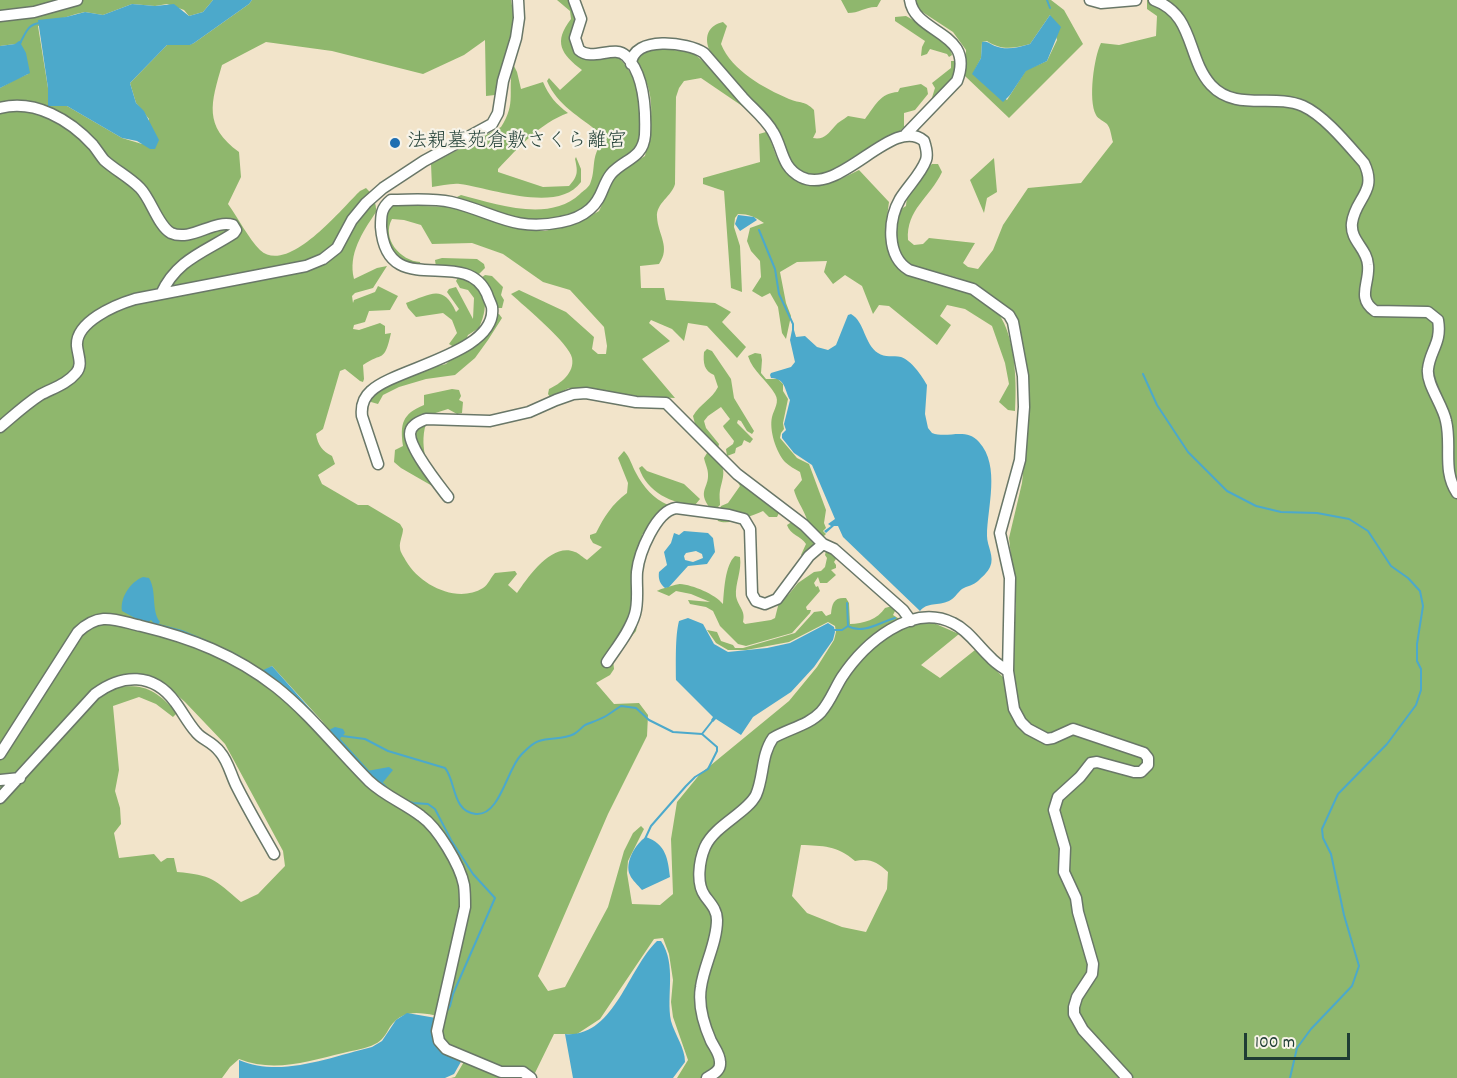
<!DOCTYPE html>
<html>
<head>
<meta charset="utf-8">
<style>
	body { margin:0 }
	#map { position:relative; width:1457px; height:1078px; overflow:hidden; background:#f2e4ca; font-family:Dekko,sans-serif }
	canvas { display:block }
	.scale { position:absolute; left:1244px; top:1033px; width:106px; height:27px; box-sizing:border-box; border:3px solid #1f3d34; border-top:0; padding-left:8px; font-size:18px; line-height:21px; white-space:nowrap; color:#1f3d34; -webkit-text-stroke:4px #f7f3e8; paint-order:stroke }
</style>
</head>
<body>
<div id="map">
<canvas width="1457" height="1078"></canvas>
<div class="scale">100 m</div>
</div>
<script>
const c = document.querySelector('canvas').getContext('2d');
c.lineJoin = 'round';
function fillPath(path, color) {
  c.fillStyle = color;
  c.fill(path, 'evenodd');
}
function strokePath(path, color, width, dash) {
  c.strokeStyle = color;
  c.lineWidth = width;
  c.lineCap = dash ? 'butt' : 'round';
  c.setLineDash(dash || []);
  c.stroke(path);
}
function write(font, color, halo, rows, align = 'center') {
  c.font = font + ' Dekko,"Klee One",sans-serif';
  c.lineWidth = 4.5;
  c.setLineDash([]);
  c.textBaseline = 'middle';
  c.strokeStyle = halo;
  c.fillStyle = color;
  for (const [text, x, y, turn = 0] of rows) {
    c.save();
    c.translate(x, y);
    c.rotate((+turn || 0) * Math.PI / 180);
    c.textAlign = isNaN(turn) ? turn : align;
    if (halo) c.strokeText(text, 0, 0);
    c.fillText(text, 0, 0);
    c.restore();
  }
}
fillPath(new Path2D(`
	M0,0H213L203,12L189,16L184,10L167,4L155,6L132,4L103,15L85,12L76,14L38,26L48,88V106H67L122,138L142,144L149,119L136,103L130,83L167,45H189L194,43L249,4L252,0H511L515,22L503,62L495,95L486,96L485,40L464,55L423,74L332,51L266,42L222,65C211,103 203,126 239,152L241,177L228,204C238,218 249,239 260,250C288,276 342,208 360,191L366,188C372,193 377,204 376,212C362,233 348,254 354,279L377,268L387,266L373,288L355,293L352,296L353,303L354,300L375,292L378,286L398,296L390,310L369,311L365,322L354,325L353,329L359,330L380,323L385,326V334L391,333C384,364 383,351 363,365L364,379L363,382L360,381L345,369L340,371L323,429L316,434C318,445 322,451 332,456L335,464L318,475L322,484L358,505H368L400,524L403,529C403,535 399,542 400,548C400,552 404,557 406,561C420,585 457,604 483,588C489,584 490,578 495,573L515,571L517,574L508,585L517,593C528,577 552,542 575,552C579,553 583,558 587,560L602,547L593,543L590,538V535L596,533C604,517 612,504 627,493L628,483L618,458L624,451C630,457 632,466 636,473C644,488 653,498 668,505L669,513L655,535L642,534V538L648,548L641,577V604L636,631L613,660L614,669L610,675L596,683L614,704L639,703L648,715L647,736L608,814L538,976L548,991L565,987L608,907L624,851L633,833L641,826L644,829L628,861L627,873L632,904L660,905L673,894L671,839L677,802L700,774L789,701L817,667L834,640L836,632L835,626L828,622L789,642L746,650H728L716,643L707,630L717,632L721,641L733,645L735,648H743L795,633L814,612L822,611L826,616L831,614C832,603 834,597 846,598L849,603L850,624C863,624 878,619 885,608L892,606L895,611L893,615L901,620L929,621L959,634L921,665L940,678L975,650L1004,678L1010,677L1016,603L1009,538L1022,483L1029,412L1028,381L1019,324L977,286L958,278L908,264L900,256L895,242L898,211L906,206C907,190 920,174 932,164H938L942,172C930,198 906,209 908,240L914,245L923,244L929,238L975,243L963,263L968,267L978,269L993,250L1003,225L1028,188L1081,183L1113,142C1111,136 1111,129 1107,124C1104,121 1098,119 1096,115C1088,100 1094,57 1101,43L1119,45L1156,36L1157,16L1147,9V0H1457V1078H677L688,1060L673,1017L671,1002L673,980L669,954L663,938L654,939L600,1019L577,1034H554L535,1073L521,1069H504L443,1042L440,1034L444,1017C422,1013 404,1007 390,1027C386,1034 382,1041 375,1044C366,1049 354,1050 343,1053C309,1061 274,1073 239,1059L230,1067L222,1078H0V88L16,79L28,74L15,44L0,46ZM272,666L322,721L329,730L265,670ZM127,674L148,675L167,686L185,702L225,744L283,851L285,866L258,894L241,902C214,879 212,875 177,872L174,858H167L161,862L154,854L119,858L114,833L121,824L120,808L115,791L119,770L113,706L139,697L156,704L173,717L177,713C155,689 144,683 111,688L108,680ZM801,845C823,846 837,845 855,861C870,858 877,862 888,872L887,889L866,932L842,927L807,913L792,896Z
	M557,0H569L576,21C571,31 569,37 573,47C581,70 602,51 617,57C626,61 641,91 641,100C641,111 642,142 635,150C629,158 616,160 609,168C599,177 600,195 586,207C571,220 530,223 511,219C494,215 476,207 459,201L457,197L461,195C496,204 549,223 580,194C583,191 588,188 590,184C596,171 591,156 601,145L600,133C580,117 557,105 547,81L549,78L560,90L582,70C561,54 553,42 571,19L570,11Z
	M841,0H881L877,7C867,6 859,13 848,13Z
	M904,0H1051L1064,10L1083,44L1009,118L965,76L966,50L953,32ZM1050,15L1057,40L1047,61L1026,70L1007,100L973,74L981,58L982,42L987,41C1002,51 1014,48 1030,44Z
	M906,16C920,24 949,38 952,55L949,57L947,54L930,49L927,54L921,56L922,47L925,41L895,21V17Z
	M723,22L727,26L721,44C732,71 764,88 789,99C801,104 804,100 814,110L816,132L813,138C824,140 828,134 835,126C838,122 843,120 848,116L865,119C875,106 880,93 898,92L900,88L921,84L927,88L928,94L915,110L904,113V127L900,131L827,173C814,176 806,177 795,169L709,49C704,36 709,25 723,22Z
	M655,48L692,52L705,63L748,110L701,78L684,81L679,88L676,97L675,184C672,196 656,203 657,217C658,235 671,247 659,264L640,266L641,288H664L666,300L715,303L731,312L722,322L746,347L737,358L707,326L688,323L684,341L672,329L651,320L649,323L670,341L642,359L675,398L631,396L569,388L550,397L548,394L549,389C560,384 575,373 572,358C570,344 524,306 511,294L519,290L566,312L594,337L592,349L598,354H606L607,346L604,327L570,290L543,282L503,254L472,243L432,244L421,225L404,220L392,219C381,239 401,261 420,262L421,266C380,255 383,243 388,205L456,207L518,229L545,231L580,222L599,211L617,173L645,156C650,134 655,105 647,84C644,77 640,70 636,62L642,52Z
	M951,61H956C957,82 944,90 930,104L935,88L932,83L951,68Z
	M513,64L517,72L521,89L543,82C549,96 556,104 568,113C540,123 518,148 498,169V172L543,187L569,186C578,176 578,172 575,159L576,157L581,169V182C558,214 491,188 460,184C451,183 441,186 432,187L431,164L501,127C517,103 507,91 513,64Z
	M766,132C773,142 774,156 782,166C803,197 832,184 859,170L889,202C876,291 913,266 972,294C977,296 984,298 988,302C1016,324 1017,379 1015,411L1008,410L999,402L1009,384L1005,363L992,326L965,309L947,305L940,316L951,325L937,345L889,306L879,305L873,314L862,286L845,275L833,284L824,272L827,261L797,262L780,272L786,303L791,316L786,339L782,333L778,307L770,293L762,297L752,291L761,277L760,261L751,251L747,241L750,228L764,223C755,217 749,214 738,214L735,218L734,227L740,246L742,292L731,288L724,191L703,184V178L760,162L759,134Z
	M994,158L997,192L987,198L984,213L970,180Z
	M442,258L477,259L484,264L485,268L479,274L436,267L435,260Z
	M485,275L492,276L503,287L501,295L504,300L502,308H498C492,301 488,287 481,278Z
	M459,276C485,287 491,301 479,328L468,335L466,340L454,347L449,344L457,333L452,320L443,313L416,317L408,308L406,303C430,295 443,283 456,312L459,309L447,292L449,289L456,287L473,319L474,298L468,290L460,288L456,281Z
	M499,314L502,318L488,340L475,358L455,375L426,379L399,387L383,395L378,404L371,402V399L378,391L421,370L446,364L494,315Z
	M707,349L712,351L731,379L734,398L754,431L752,434L747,431L741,421L738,420L737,423L753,439L750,443L744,440L742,445L736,448L735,453L727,456L726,449L733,444L734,441L724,428L723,426L730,419L721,407L708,416L704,421L706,428L719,444L718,448L715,449L696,428L693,416C700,404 712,399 718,387L714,375C704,371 703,363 704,352Z
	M755,353L761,354L762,360L761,373L766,379H778L783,384V391L788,399L783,423L784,429L781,433L780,438L797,458L809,464L826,510L824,523L826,528L823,531L826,534L803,556L801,555L806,544C801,536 790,535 787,525L793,521C800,524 801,532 808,536C812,518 798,506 794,490L802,480L800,472C795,469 789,466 785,462C776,452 769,430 772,417C774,409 780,402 775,394C767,380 753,372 748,356Z
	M452,389L459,390L461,396L459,400L463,402L462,413L457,414L448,409L429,415C418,441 425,461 436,486L434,487L401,468L394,462L395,450L403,446C400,424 402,414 424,405V395Z
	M712,452C726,468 725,471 720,490C719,495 720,501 720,505L716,509L710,508C697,491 709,488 708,474C708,469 705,463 704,458L707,453Z
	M642,466L647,471L684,484L700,499L695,505C672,504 647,492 639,468Z
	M734,476L776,509L779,513L777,517H769L763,511C751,516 729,526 718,521L716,516L721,506L728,503L740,486Z
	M826,551L835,554L836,559L834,562L836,565V568L831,570L836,575L827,583H820L818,577L814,583L816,587L818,586L820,591L806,607L807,610H811L810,613L792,633L746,646L738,644L720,626L713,611L706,607L690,604L688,600L710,602L691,594L676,591L669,596L657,591C660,589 677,584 680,584C693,585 715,594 723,604C724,591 725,565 735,556L740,557C742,571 735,583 736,596C738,607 746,610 743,622L745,624L771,620L775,618L779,602L789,594L798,583L814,572L821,571L825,567L827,558L825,555Z
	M465,1060L524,1078H451L455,1077Z`), '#8fb76d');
fillPath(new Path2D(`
	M213,0H252L249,4L194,43L190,45H167L130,83L136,103L144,111L159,140L155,149H150L137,141L122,138L67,106H48V88L38,20L66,17L85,12L103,15L132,4L155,6L174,4L189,16L203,12Z
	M1050,15L1061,27L1047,61L1026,71L1010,95L1003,102L972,74L981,58L982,42C989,41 989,44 995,46C1007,51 1019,47 1030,44Z
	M19,41L22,42L21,44L26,53L30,73L0,88V46L15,44Z
	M738,215L754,217L757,220L740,231L735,224Z
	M851,314C865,322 864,344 878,353C885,358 893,355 901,357C911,360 922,376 927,385L925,414L928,428L932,433C948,439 966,427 979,442C1001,466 987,508 987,536C987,546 995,557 990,567C988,572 982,577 978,581C974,585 967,586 962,589C957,593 955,598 949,601C938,606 927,602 920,611L843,537L838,526H834L826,533L824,531L831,526L828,524L835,519L812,465L794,453L782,438V434L786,430L784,424L790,400C784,389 786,379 771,378L770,375L771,373L791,367L795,362L790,340L792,330H794L796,337L805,336L817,347L828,350L836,345L848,315Z
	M684,531L708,533L713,538L715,552L707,564L688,566L669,587L665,588C660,584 658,579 659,572L667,565L664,552L671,543L674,533L679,535ZM696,551L702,554L703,558L693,562L685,560L684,556L686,553Z
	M143,577L149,578C157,591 151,611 160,622L156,626L151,620L146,624L122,611C120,598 130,582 143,577Z
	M688,618L703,624L714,644L728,652L767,648L790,643L828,623L834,627L835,632L833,640L814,667L791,692L753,717L741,735L716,719L713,722L711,720L713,717L676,680C676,664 675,636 679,621Z
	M272,666L329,730L335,727L343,729L345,733L337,742L261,671Z
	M389,767L393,770L380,786L367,771Z
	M646,837C666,844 668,859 670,877L642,890C638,885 632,880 630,875C624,863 636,843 646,837Z
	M657,941H661C677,965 666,995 671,1021C675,1035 685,1048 685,1062L673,1078H573L565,1034C614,1038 627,970 657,941Z
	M407,1013L436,1018C433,1049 433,1047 462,1060L454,1074L445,1078H239V1060C281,1078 330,1057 372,1047L382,1041L396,1020Z`), '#4ca9cb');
strokePath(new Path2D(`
	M1047,0L1050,8
	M20,43C26,33 27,25 39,23
	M759,230L775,269L779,294L793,324V331
	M1143,374L1157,405L1188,452L1227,491L1256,506L1281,512L1317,513L1349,519L1368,531L1391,566L1408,578L1420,591L1423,606L1417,644V661L1421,669V690L1416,705L1387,744L1338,794L1322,829L1323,838L1331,854L1344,915L1359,966L1352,986L1311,1029L1297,1048L1290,1078
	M847,603L848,626
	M157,623L159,625L182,631L213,644
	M834,630H842L848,626C863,635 880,622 895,618
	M226,650L240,657
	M702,734L713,720
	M342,736L365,739L388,751L445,768C456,781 452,812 476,814C500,816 507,769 521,755C526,750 532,743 539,741C550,737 563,740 574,734C578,732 581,728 585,725C592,722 599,720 606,716C611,713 616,709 621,706L636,708L649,720L673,732L702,734L717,747V751L708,769L695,777L686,786L651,826L645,839
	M339,739L369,772
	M381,782L390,791
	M405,800L413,803L428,804L435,809L451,840L473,874L495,898L453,994L450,1006L445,1014`), '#4ca9cb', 2);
const minor = new Path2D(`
	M1090,0L1101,3L1136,0
	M1154,0C1195,15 1186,57 1211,85C1236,112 1273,93 1303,106C1325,116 1348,145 1364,163C1378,192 1355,198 1352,223C1350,241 1367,248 1368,265C1370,283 1356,298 1375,311L1428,312L1438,320C1442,343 1430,350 1428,369C1426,384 1443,405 1446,421C1452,446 1442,470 1457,493
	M0,16L34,12L77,0
	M631,64C633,35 688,42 704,53C717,68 730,83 743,98C753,109 766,119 773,132C783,148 781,167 801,177C840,197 893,114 924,141C926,147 928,154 926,160C921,174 908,186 900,199C888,220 886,256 909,270L973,289L1009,315L1013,322L1023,376L1024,407L1020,460L1000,533L1010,578L1008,671L1014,709L1021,722L1028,729L1047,739L1053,738L1073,729L1144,753L1148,758V765L1141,772H1134L1097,762L1091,763L1080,777L1058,797L1054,810L1065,848L1064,872L1076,898L1078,912L1093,964L1092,974L1077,997L1074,1007V1014L1083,1030L1127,1078
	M0,108C35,99 70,120 93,145C97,150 100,155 104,160C115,170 129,177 140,188C151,199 158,226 171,233C191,242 214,219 233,225L236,230L234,233C205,252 177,259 161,294
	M906,134L957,81C976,31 915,35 910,0
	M0,427C13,416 26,404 40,395C53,388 67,384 76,373C83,365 78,356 77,346C75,322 115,305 135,299L306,266L323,259L337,248L352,220L366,203L383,188L424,161L492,124L498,113L503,81L516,38L519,18L518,0
	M378,464L362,416C361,407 363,398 371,391C395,368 498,353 492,307C491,303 488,298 487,294C465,244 387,303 381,227C381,215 381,208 391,200C411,200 432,198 451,202C494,212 513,232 561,222C572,220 581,217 590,209C603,198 602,185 611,174C624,159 643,159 645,135C646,110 645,75 626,56C615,44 592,62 579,50L575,38L581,19L574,0
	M448,497C438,484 410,449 410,434C410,425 419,422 426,419L490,421L529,412L556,400L573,394L586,393L636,402L666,403L737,474L804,525L823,544L834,549L903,610L911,621
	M607,662C617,647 630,631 635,614C639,600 636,586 637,572C639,553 656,511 676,508L729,515L744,519L750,529L752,594L756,601L765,604L777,599L809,556L823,544
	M0,754L78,632C100,611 115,620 141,626C191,638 235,655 276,687C310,714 338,750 369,781C385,796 404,803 421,816C438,828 460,865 464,885C465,892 465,900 465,907L437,1031L439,1041L446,1049L501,1072H523L531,1078
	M0,780L20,778
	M0,798L95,694C122,674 153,672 175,702C182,711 188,723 196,732C202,740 212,741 220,752C228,761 231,775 236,785C248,809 261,831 274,854
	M707,1078C713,1074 721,1071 720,1062C720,1054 714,1047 711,1041C704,1025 698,1004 701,987C704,965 717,943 717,920C717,910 711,904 705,896C696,884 699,861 705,847C715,825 747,813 756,795C764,777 761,755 773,738C788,729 809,725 821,712C830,702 835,688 842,677C864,644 911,602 953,623C968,630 978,646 990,657C995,663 1002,667 1008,671`);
strokePath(minor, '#697768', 13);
strokePath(minor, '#fff', 10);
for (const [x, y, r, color] of [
	[395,143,6,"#1f6fb2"]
]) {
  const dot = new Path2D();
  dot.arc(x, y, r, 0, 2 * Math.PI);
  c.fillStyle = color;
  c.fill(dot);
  strokePath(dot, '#f7f3e8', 2);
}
write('20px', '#1f3d34', '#f7f3e8', [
	["法親墓苑倉敷さくら離宮",407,143]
], 'left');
</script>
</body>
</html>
